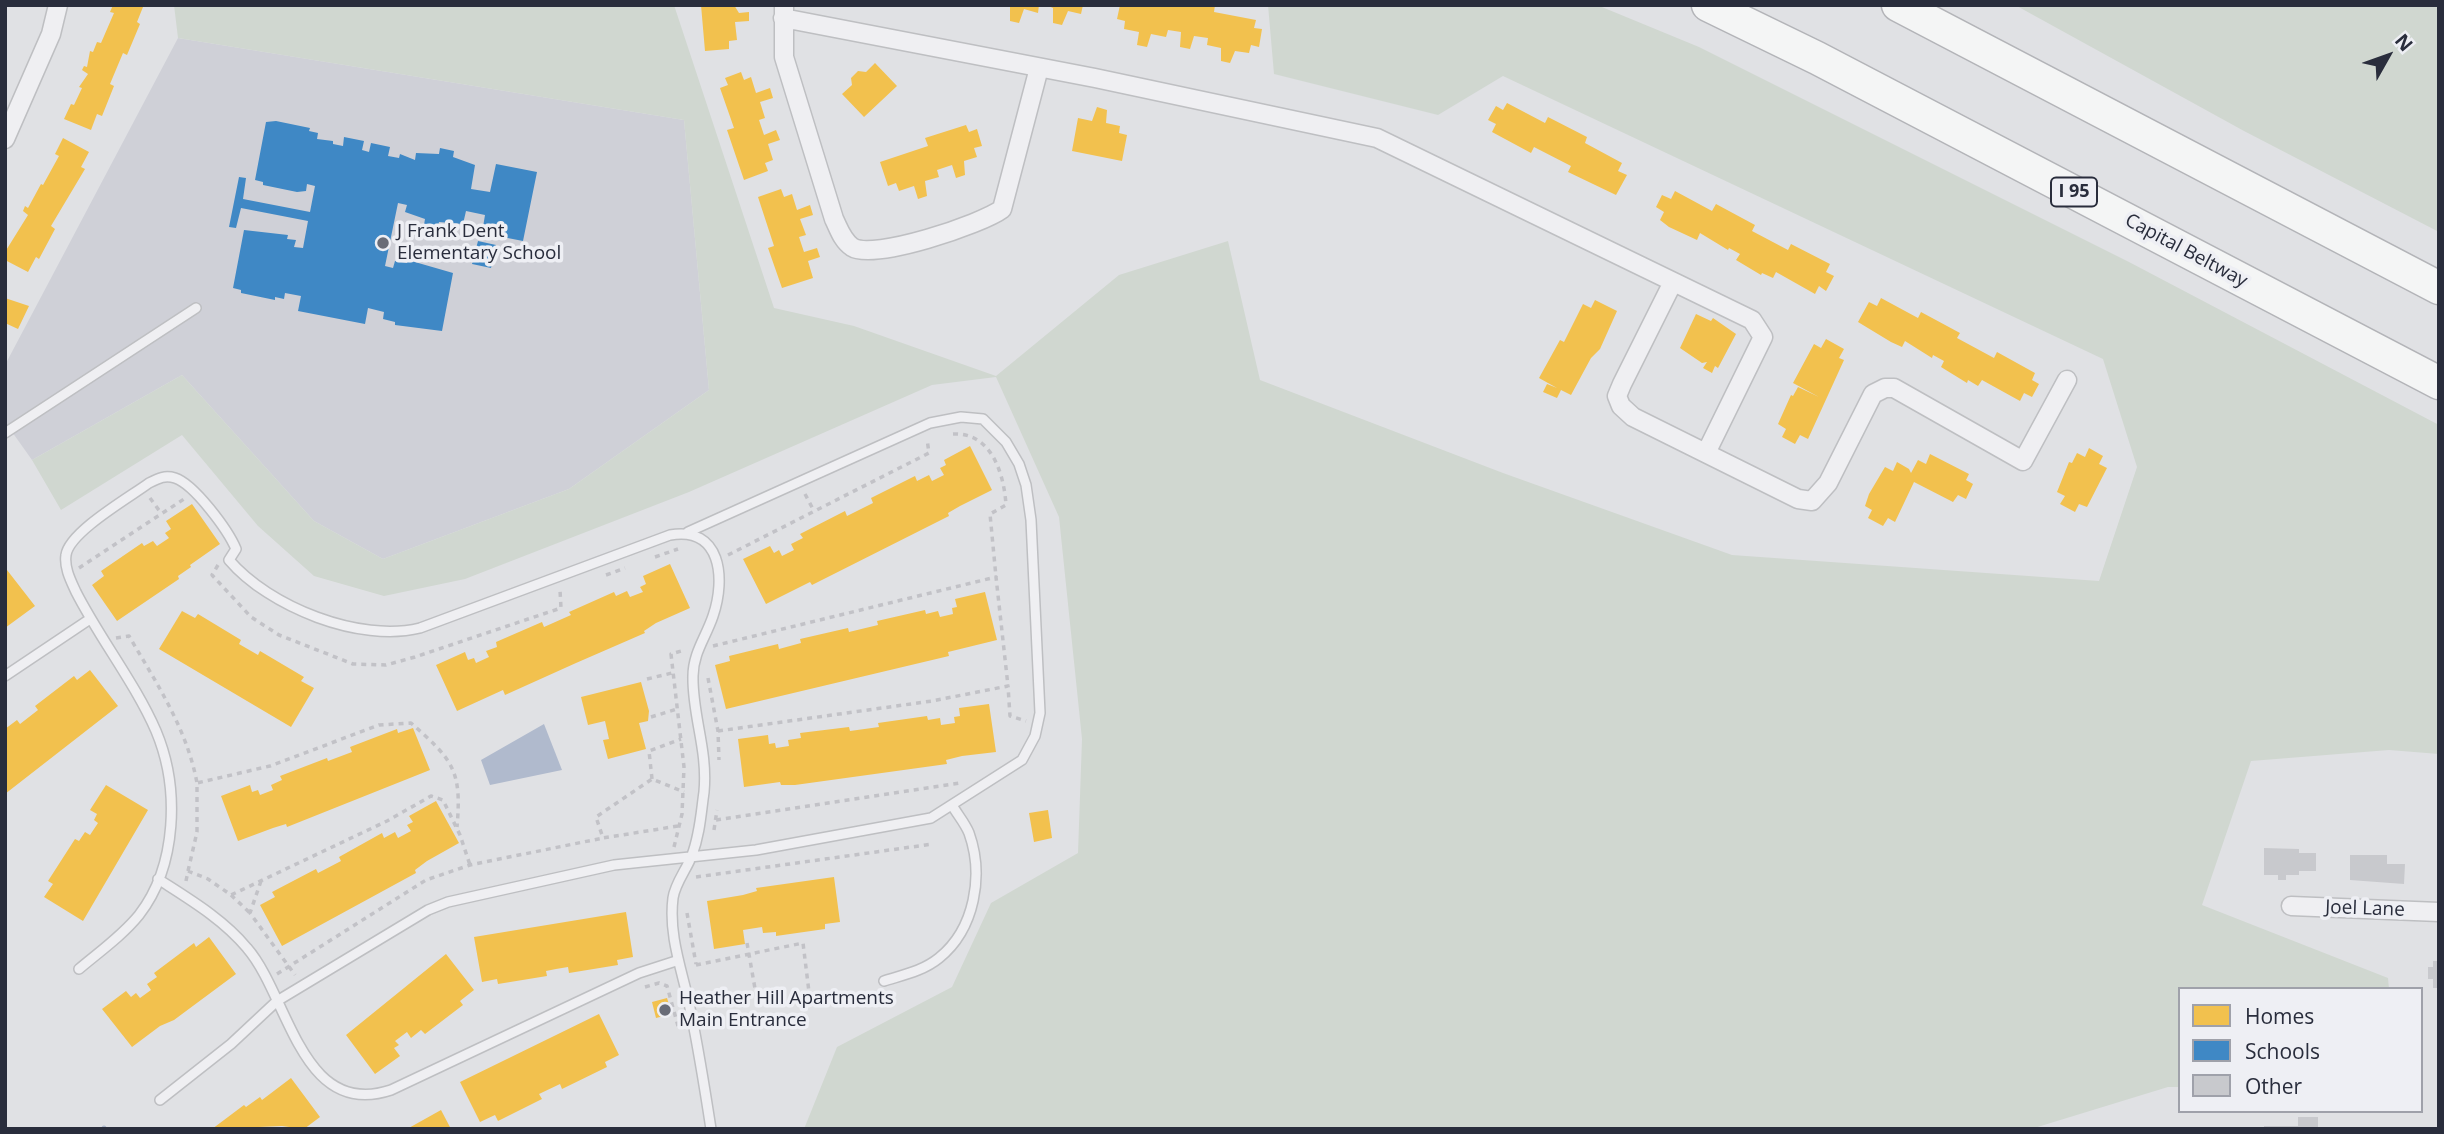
<!DOCTYPE html>
<html>
<head>
<meta charset="utf-8">
<style>
	body { margin:0 }
	#map { position:relative; width:2444px; height:1134px; overflow:hidden; background:#e0e1e4; font-family:"Open Sans",sans-serif }
	canvas { display:block }
	.frame { position:absolute; inset:0; border:7px solid #292d3c; pointer-events:none }
	.legend { position:absolute; left:2178px; top:987px; width:245px; height:126px; box-sizing:border-box; background:#eeeff4; border:2px solid #9fa1aa; margin:0; padding:9px 12px; list-style:none; font-size:21px; color:#292d3c }
	.legend li { display:flex; align-items:center; gap:14px; height:35px }
	.legend b { width:35px; border:2px solid #9fa1aa }
	.north { position:absolute; left:2353px; top:21px; width:70px; height:70px; -webkit-text-stroke:5px #eeeff4; paint-order:stroke; rotate:50deg; font-size:19px; font-weight:700; line-height:28px; text-align:center; color:#292d3c }
	.north::after { content:''; display:block; margin:auto; width:24px; height:32px; background:#292d3c; clip-path:polygon(50% 0,100% 100%,50% 72%,0 100%) }
</style>
</head>
<body>
<div id="map">
<canvas width="2444" height="1134"></canvas>
<div class="frame"></div>
<ul class="legend">
<li><b style="height:19px;background:#f2c14e"></b>Homes</li>
<li><b style="height:19px;background:#3f88c5"></b>Schools</li>
<li><b style="height:19px;background:#c8c9cd"></b>Other</li>
</ul>
<div class="north">N</div>
</div>
<script>
const c = document.querySelector('canvas').getContext('2d');
c.lineJoin = 'round';
function fillPath(path, color) {
  c.fillStyle = color;
  c.fill(path, 'evenodd');
}
function strokePath(path, color, width, dash) {
  c.strokeStyle = color;
  c.lineWidth = width;
  c.lineCap = dash ? 'butt' : 'round';
  c.setLineDash(dash || []);
  c.stroke(path);
}
function write(font, color, halo, rows, align = 'center') {
  c.font = font + ' "Open Sans",sans-serif';
  c.lineWidth = 7;
  c.setLineDash([]);
  c.textBaseline = 'middle';
  c.strokeStyle = halo;
  c.fillStyle = color;
  for (const [text, x, y, turn = 0] of rows) {
    c.save();
    c.translate(x, y);
    c.rotate((+turn || 0) * Math.PI / 180);
    c.textAlign = isNaN(turn) ? turn : align;
    if (halo) c.strokeText(text, 0, 0);
    c.fillText(text, 0, 0);
    c.restore();
  }
}
fillPath(new Path2D(`
	M178,38L684,120L709,390L569,489L383,559L314,521L182,375L32,460L5,422V365Z`), '#cfd0d7');
fillPath(new Path2D(`
	M174,5H674L774,308L854,326L996,376L1119,275L1228,241L1260,380L1503,473L1732,555L2099,581L2137,467L2103,359L1503,76L1438,115L1274,74L1268,5H1597L1699,47L2129,262L2439,425V754L2389,750L2251,761L2202,905L2388,978L2389,989H2180V1087H2168L2031,1129H804L837,1047L952,987L991,903L1078,853L1082,739L1059,517L996,377L932,385L689,492L465,579L384,596L314,576L258,526L182,435L61,510L32,460L182,375L314,521L383,559L569,489L709,390L684,120L178,38Z
	M2015,5H2439V232L2244,131Z`), '#d0d7d0');
fillPath(new Path2D(`
	M544,724L562,770L490,785L481,760Z`), '#b0bacd');
fillPath(new Path2D(`
	M113,5L143,7L137,22L140,24L127,55L123,53L110,84L114,86L102,116L97,114L91,130L64,119L71,104L74,105L82,88L79,87L88,74L82,70L84,66L87,67L90,51L93,52L97,42L101,43L114,13L110,12Z
	M701,5H734L739,13L749,12V21L735,22L737,40L729,41V49L705,51Z
	M1010,5H1039L1038,13L1024,9L1019,23L1010,21Z
	M1046,5H1083L1081,14L1068,11L1062,25L1053,23V8Z
	M1120,5H1215L1214,12L1256,20L1254,28L1262,29L1259,47L1251,45L1249,53L1235,51L1230,63L1221,61V48L1207,45L1208,38L1194,36L1190,49L1180,47L1181,32L1168,30L1166,37L1151,34L1147,47L1137,45L1139,32L1124,29L1125,21L1117,19Z
	M875,63L897,86L864,117L842,94L852,85L851,78L858,71L866,72Z
	M741,72L744,80L751,77L756,93L770,88L773,98L760,102L765,118L759,120L764,135L776,130L780,140L768,144L773,160L765,163L768,171L744,180L727,130L734,128L720,88L728,85L725,78Z
	M1507,103L1545,123L1548,117L1587,137L1585,143L1622,163L1618,171L1627,175L1616,195L1568,172L1571,166L1534,147L1531,153L1492,132L1496,124L1488,120L1496,106L1503,110Z
	M1097,107L1107,110L1106,123L1120,126L1119,133L1127,135L1122,161L1072,151L1078,118L1092,121Z
	M966,125L969,132L977,129L982,146L974,148L977,157L964,161L965,175L956,178L952,165L937,170L939,177L925,181L927,196L918,199L914,186L899,191L896,183L888,186L880,162L928,146L925,138Z
	M63,138L89,152L81,167L85,169L51,226L55,229L39,259L36,257L28,272L5,260V252L28,215L23,211L25,206L28,208L41,184L43,185L59,156L55,154Z
	M781,189L784,197L792,194L797,210L810,205L813,215L800,219L806,235L799,237L804,252L817,248L820,257L808,261L813,278L782,288L768,248L774,246L758,197Z
	M1675,191L1712,211L1716,204L1755,225L1752,231L1788,250L1791,244L1830,264L1826,272L1834,276L1826,291L1819,286L1815,294L1776,272L1773,278L1762,273L1761,275L1736,260L1740,254L1729,248L1728,250L1700,233L1697,240L1669,227L1660,220L1664,212L1656,207L1662,195L1671,199Z
	M5,298L29,306L18,329L5,323Z
	M1881,298L1918,318L1921,312L1960,333L1957,338L1994,358L1997,352L2035,373L2032,380L2039,384L2032,397L2024,393L2020,401L1982,380L1978,386L1968,380L1967,383L1941,367L1944,361L1933,355L1932,358L1905,341L1902,347L1891,342L1858,322L1869,302L1877,306Z
	M1595,300L1617,311L1600,349L1591,358L1571,395L1561,390L1557,398L1543,392L1547,384L1557,388L1539,378L1560,340L1564,342L1583,304L1591,308Z
	M1696,314L1711,321L1713,318L1736,334L1718,368L1715,366L1712,373L1703,368L1707,362L1702,363L1680,348Z
	M1826,339L1844,349L1839,358L1844,360L1808,439L1800,435L1795,444L1782,437L1786,429L1778,424L1791,395L1793,396L1798,387L1819,397L1793,383L1814,344L1821,348Z
	M970,446L992,490L960,506L948,513L949,516L812,585L810,582L766,604L743,559L770,546L774,553L779,550L782,556L794,550L791,544L803,538L800,534L845,511L847,516L873,503L871,498L915,476L917,481L929,475L932,481L944,475L940,468L946,465L944,460Z
	M2089,448L2103,456L2099,464L2107,468L2087,507L2079,504L2075,512L2060,504L2065,496L2057,492L2069,462L2072,463L2077,453L2085,457Z
	M1930,454L1969,474L1966,480L1973,484L1966,499L1958,495L1953,502L1914,482L1895,522L1888,518L1883,526L1868,518L1872,510L1865,506L1869,494L1885,467L1893,471L1897,462L1909,469L1911,473L1918,460L1926,464Z
	M192,504L220,544L190,565L191,567L178,576L179,579L117,621L92,585L104,576L101,571L142,543L144,546L153,541L157,546L169,538L165,533L171,529L166,521Z
	M670,564L690,608L656,623L644,631L645,633L576,663L505,695L503,690L457,711L436,665L465,652L468,660L474,658L476,663L489,657L486,651L497,647L496,642L542,622L544,627L571,615L569,612L614,592L616,596L627,591L630,597L643,592L640,587L646,584L643,576Z
	M7,570L35,606L5,628V571Z
	M985,592L997,640L948,652L949,656L726,709L715,665L730,661L729,656L778,644L779,649L801,643L800,639L848,628L849,632L878,625L877,621L925,610L926,614L938,611L940,617L953,614L952,608L957,607L955,599Z
	M182,611L195,618L198,614L241,640L239,644L258,655L260,651L304,677L301,681L314,688L291,727L159,649Z
	M90,670L118,706L5,794V729L17,720L20,724L38,710L35,706L74,676L77,680Z
	M641,682L649,711L648,721L639,723L646,749L608,759L603,740L609,739L605,721L588,725L581,697Z
	M989,704L996,752L962,756L946,760L947,764L795,785H781L780,782L744,787L738,739L768,735L769,744L775,743L776,748L789,746L788,740L801,738L800,733L849,727L850,731L879,727L878,723L927,716L928,720L940,718L941,725L955,723L954,717L960,716L959,708Z
	M413,728L430,770L287,827L286,824L273,828L238,841L221,796L250,785L252,792L258,790L260,795L273,790L271,785L282,780L280,776L327,758L328,761L352,752L350,747L397,729L398,733Z
	M106,785L148,810L83,921L44,897L53,884L48,881L75,839L79,841L85,832L90,835L98,823L94,820L97,814L90,810Z
	M436,801L459,843L427,861L415,870L416,873L282,946L260,905L275,897L272,892L316,869L318,873L341,861L339,857L382,833L384,838L395,832L398,838L411,831L407,825L413,822L409,816Z
	M1048,810L1052,838L1034,842L1029,813Z
	M834,877L840,922L825,924V929L776,936V932L763,933L762,927L743,930L745,944L714,949L707,901L743,895L757,891L756,888Z
	M626,912L633,957L617,960L618,965L569,973L568,967L556,969L546,971L547,976L498,984L497,979L482,982L474,937Z
	M209,937L236,974L174,1020L160,1026L132,1047L102,1009L126,991L131,997L136,993L140,998L151,990L147,984L157,977L154,973L194,943L196,947Z
	M446,954L474,990L460,1001L463,1005L425,1034L421,1030L411,1038L407,1032L395,1041L399,1045L394,1048L400,1056L375,1074L346,1035Z
	M667,998L672,1014L656,1018L652,1002Z
	M599,1014L619,1055L605,1062L607,1067L562,1089L560,1084L539,1094L542,1099L498,1121L495,1115L480,1122L460,1082Z
	M291,1078L320,1117L304,1129L282,1126L212,1129L244,1105L246,1107L260,1097L262,1100Z
	M441,1110L451,1129H407Z`), '#f2c14e');
fillPath(new Path2D(`
	M276,121L310,128L309,131L318,133L317,139L333,141V144L343,146L344,137L364,141L362,150L369,152L371,143L390,147L388,156L399,158L400,154L415,160L416,153L439,154L440,148L454,151L453,157L475,165L471,189L490,192L496,164L537,172L523,241L482,233L485,215L466,211L463,224L439,222L438,227L424,225L425,219L405,212L407,205L398,203L385,266L393,268L395,261L407,263L408,260L453,273L442,331L395,325V322L383,319L384,312L368,308L365,324L298,311L301,296L285,293L284,299L275,297V300L241,293V290L233,288L244,230L288,235L287,239L296,240L294,247L303,248L308,221L241,208L236,228L229,227L239,177L246,178L243,199L310,212L315,186L307,184L306,191L297,192L263,185V182L255,180L266,122Z
	M478,241L496,245L491,268L472,264Z`), '#3f88c5');
strokePath(new Path2D(`
	M104,1129V1128`), '#b0bacd', 5);
fillPath(new Path2D(`
	M2264,848L2299,849V853H2316V871H2299V875H2286V880H2278V875H2264Z
	M2350,855H2387V864H2405L2404,884L2350,880Z
	M2433,961H2439V988H2433V979H2428V967H2433Z
	M2298,1117H2318V1129H2264V1126H2298Z`), '#c8c9cd');
const lane = new Path2D(`
	M5,433L196,308
	M5,676L90,619
	M158,879C189,899 223,919 247,948C289,996 301,1120 391,1090L639,973L676,961
	M79,969C99,952 122,936 139,915C177,866 180,788 156,731C135,683 100,639 76,592C71,581 64,568 66,555C69,532 130,497 149,483C159,478 165,475 175,478C194,484 228,530 236,549L229,560C269,607 360,643 420,628L670,535C721,526 726,578 713,616C706,637 693,653 693,676C692,715 708,749 704,792C701,813 700,834 692,855C687,869 675,883 673,898C668,938 684,975 691,1013C699,1052 705,1090 711,1129
	M884,981C903,975 923,971 939,958C975,929 984,875 969,833C965,823 957,814 952,805
	M160,1100L231,1044L277,1001L428,910L448,902L614,865L756,850L931,818L1022,760L1035,736L1040,713L1031,520L1026,485L1019,464L1006,442L983,419L961,417L930,423L688,532`);
const street = new Path2D(`
	M784,5V57L834,219C839,229 842,240 852,247C873,261 982,224 1002,209L1039,68
	M783,18L1095,78L1377,138L1752,320L1763,337L1706,453
	M5,139L51,34L58,5
	M1673,282L1622,384L1617,396L1621,406L1633,417L1798,499L1812,501L1828,483L1873,394L1885,388H1894L2023,461L2067,380
	M2291,906L2439,912`);
const highway = new Path2D(`
	M1708,5L1817,58L2439,383
	M1898,5L2439,288`);
strokePath(lane, '#bebfc2', 12);
strokePath(street, '#bebfc2', 21);
strokePath(highway, '#b3b4b8', 35);
strokePath(new Path2D(`
	M953,434C991,432 1004,473 1006,505L990,514L996,577
	M805,494L814,511
	M150,498L161,513
	M728,555L929,453L927,439
	M655,557L678,549
	M218,565L212,575L251,617L279,635L353,664L386,665L415,657L561,608L560,590
	M79,568L184,499
	M606,575L625,568
	M116,638L129,636C157,684 187,729 197,783
	M713,646L996,577L1008,686
	M708,678L718,731L719,760
	M647,679L672,673
	M651,717L677,709
	M718,731L932,701L1008,686L1010,716L1026,721
	M652,779L649,751L681,739
	M716,820L960,783
	M678,826L603,838L596,817L652,779L684,792
	M714,830L717,810
	M674,847L682,814L684,767L671,654L685,650
	M188,871L197,832V783L270,766L379,725L411,723C453,760 462,770 457,827
	M696,877L933,844
	M186,881L188,871L208,879L231,895L387,821L431,796L443,800L460,835L470,865
	M261,881L250,913L295,975
	M231,895L250,913
	M687,913L696,964
	M747,943L757,1000
	M696,965L803,943L809,992
	M277,974L426,880L470,865L603,838
	M645,987L659,983L667,986L678,1026`), '#c2c2c7', 3.5, [5, 5]);
strokePath(lane, '#efeff2', 9);
strokePath(street, '#efeff2', 18);
strokePath(highway, '#f4f5f5', 32);
for (const [x, y, r, color] of [
	[383,243,7,"#696c77"],
	[665,1010,7,"#696c77"]
]) {
  const dot = new Path2D();
  dot.arc(x, y, r, 0, 2 * Math.PI);
  c.fillStyle = color;
  c.fill(dot);
  strokePath(dot, '#eeeff4', 2.5);
}
for (const [x, y, w] of [
	[2074,192,46]
]) {
  const box = new Path2D();
  box.roundRect(x - w / 2, y - 14.5, w, 29, 5);
  c.fillStyle = '#eeeff4';
  c.fill(box);
  strokePath(box, '#292d3c', 2);
}
write('bold 18px', '#292d3c', null, [
	["I 95",2074,192]
]);
write('19px', '#292d3c', '#eeeff4', [
	["J Frank Dent",397,232],
	["Elementary School",397,254],
	["Heather Hill Apartments",679,999],
	["Main Entrance",679,1021]
], 'left');
write('19px', '#292d3c', '#eeeff4', [
	["Capital Beltway",2186,251,28],
	["Joel Lane",2365,909,2]
]);
</script>
</body>
</html>
